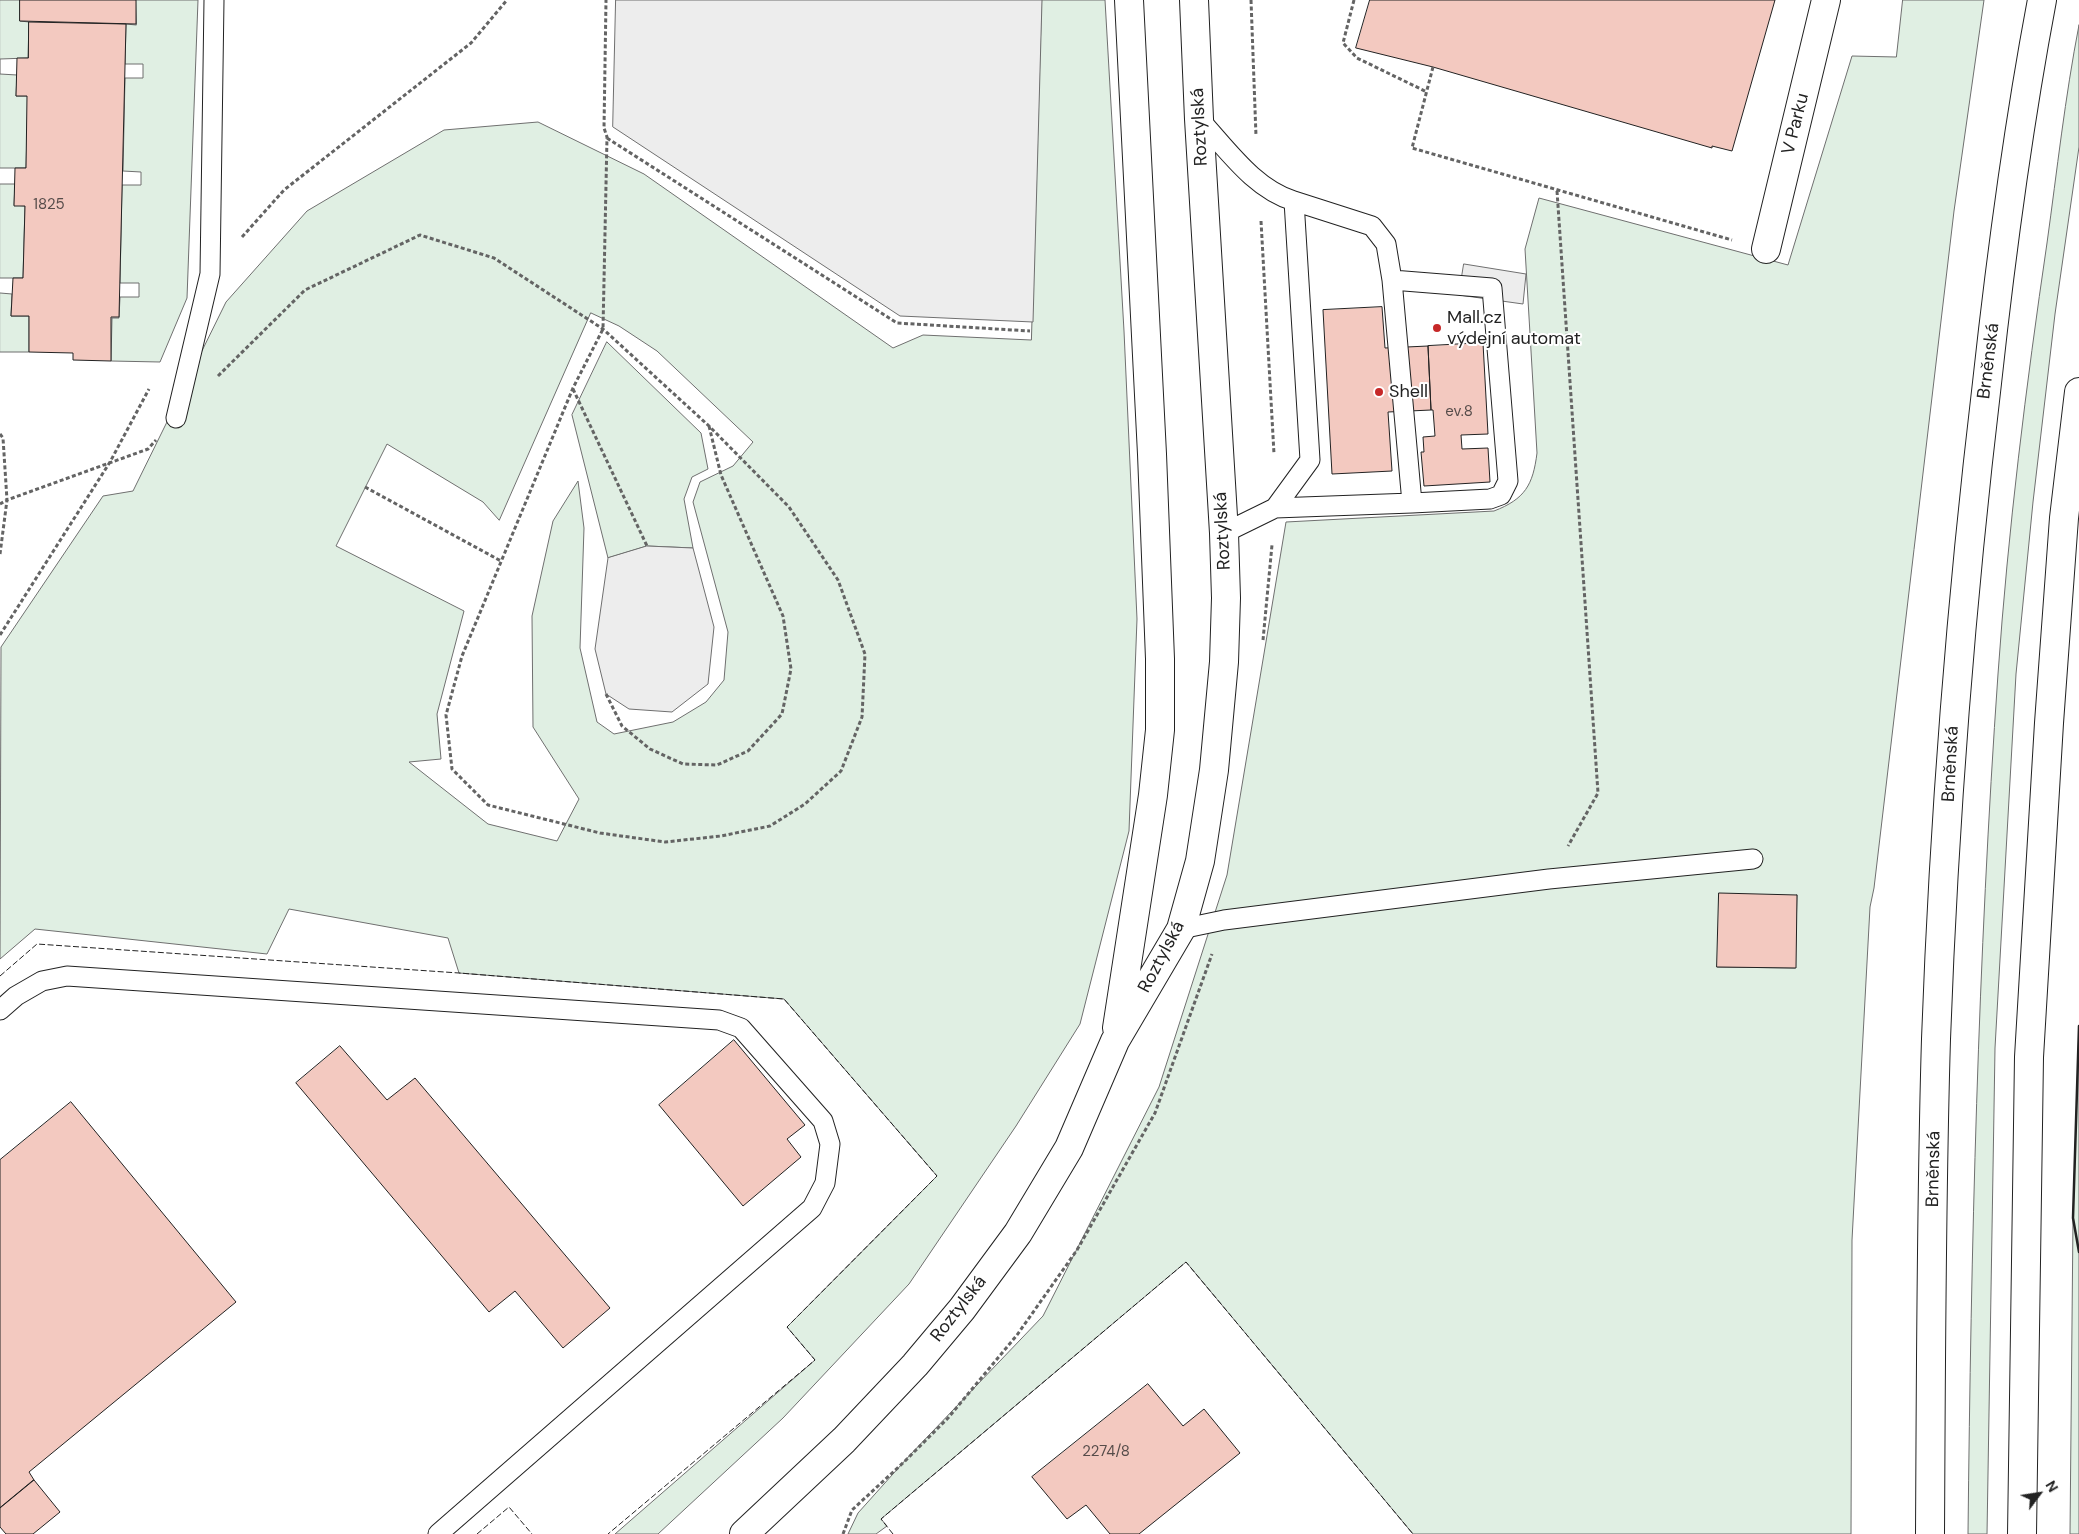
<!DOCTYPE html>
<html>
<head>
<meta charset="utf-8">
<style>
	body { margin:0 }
	#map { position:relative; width:2079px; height:1534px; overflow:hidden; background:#fff; font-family:"DM Sans",sans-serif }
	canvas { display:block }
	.north { position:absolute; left:2014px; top:1469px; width:50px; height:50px; -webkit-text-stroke:4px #fff; paint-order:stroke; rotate:59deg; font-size:14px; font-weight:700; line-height:20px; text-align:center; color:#222 }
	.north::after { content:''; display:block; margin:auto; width:18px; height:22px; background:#222; clip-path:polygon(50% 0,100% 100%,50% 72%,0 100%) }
</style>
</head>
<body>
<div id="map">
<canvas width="2079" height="1534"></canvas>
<div class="north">N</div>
</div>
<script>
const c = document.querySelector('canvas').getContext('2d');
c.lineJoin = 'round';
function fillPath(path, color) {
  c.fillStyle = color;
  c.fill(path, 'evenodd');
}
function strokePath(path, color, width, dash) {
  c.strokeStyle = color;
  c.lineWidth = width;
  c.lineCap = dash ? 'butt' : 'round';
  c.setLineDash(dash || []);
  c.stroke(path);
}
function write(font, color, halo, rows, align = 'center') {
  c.font = font + ' "DM Sans",sans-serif';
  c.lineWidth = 4;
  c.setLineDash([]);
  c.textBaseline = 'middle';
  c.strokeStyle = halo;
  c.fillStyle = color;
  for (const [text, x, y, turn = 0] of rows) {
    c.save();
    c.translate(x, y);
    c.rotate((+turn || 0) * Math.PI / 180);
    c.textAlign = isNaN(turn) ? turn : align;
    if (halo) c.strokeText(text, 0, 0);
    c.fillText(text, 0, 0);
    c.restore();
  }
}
const green = new Path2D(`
	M0,0H20V21L29,22L28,58L0,59V74L17,75L16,96H28L26,168H0Z
	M136,0H198L187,298L160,362L111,361L112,318H119L120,297H139V283H120L122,185H141V172L123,171L125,78H143V64H125L126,24L136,25Z
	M1042,0H1105L1124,331L1137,619L1129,831L1080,1024L1016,1126L909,1284L783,1418L658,1534H615L815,1360L787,1327L937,1176L784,999L459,973L448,938L289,909L267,954L35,929L0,959L1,647L103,496L133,491L226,302L307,211L444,130L538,122L644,174L893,348L923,335L1031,340ZM591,313L619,326L657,351L753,442L733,466L700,482L693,502L728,632L724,680L706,702L673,722L614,734L597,722L580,648L584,528L578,481L553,521L532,616L533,727L579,799L557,841L488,824L409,762L441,759L437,714L464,611L336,546L387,444L483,502L499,520Z
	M1903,0H1984L1954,211L1874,888L1870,907L1852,1240L1851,1534H1413L1186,1262L881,1519L887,1526L876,1534H848L858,1513L910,1455L1043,1316L1159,1087L1227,875L1286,522L1494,511C1525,499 1533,485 1537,453L1525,249L1539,198L1788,265L1852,56L1896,57ZM1797,895L1795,968L1718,967Z
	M2079,25V147L2055,314L2033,502L2016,674L1995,1048L1987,1534H1968C1971,1247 1978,960 1998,674C2008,530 2026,386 2047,243C2057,171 2065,97 2079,25Z
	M0,184H15L14,205L25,206L23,278H0Z
	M0,293L12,294L11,316H29V352H0Z
	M607,342L701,433L708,469L692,477L684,499L693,548L647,546L608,558L572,415Z
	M2079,1026V1534H2070L2073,1218Z`);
fillPath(green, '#e0efe3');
strokePath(green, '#6f6f6f', 1);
const parking = new Path2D(`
	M616,0H1042L1033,322L900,316L613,127Z
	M1464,264L1526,274L1523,304L1459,295Z
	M647,546L693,548L714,627L708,684L672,712L629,709L606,694L595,649L608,558Z`);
fillPath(parking, '#ededed');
strokePath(parking, '#6f6f6f', 1);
const building = new Path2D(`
	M20,0H136V24L20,21Z
	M1370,0H1775L1732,151L1712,146V148L1433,67L1356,48Z
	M29,22L126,24L119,317H111V361L73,360V353L29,352V316H11L13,278H23L25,206H14L15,168H26L27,96H16L17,58H28Z
	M1382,307L1385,348L1428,346L1431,410L1388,412L1392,471L1332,474L1323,310Z
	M1483,343L1488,434L1461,435L1462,449L1488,448L1490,482L1424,486L1421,452H1424L1423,437L1435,436L1433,410H1431L1428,346Z
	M1719,893L1797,895L1796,968L1717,967Z
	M734,1040L805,1125L787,1139L801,1157L743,1206L659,1105Z
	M340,1046L387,1100L415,1078L610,1308L563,1348L515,1291L489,1312L296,1083Z
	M71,1102L236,1302L29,1472L34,1480L0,1508V1160Z
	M1148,1384L1183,1426L1204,1409L1240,1453L1139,1534H1110L1086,1505L1067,1519L1032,1477Z
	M34,1480L60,1512L33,1534H6L0,1527V1508Z`);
fillPath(building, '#f3c9c0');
strokePath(building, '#222', 1);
const service = new Path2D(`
	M1199,119C1227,149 1254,189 1294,201L1310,460L1275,508L1224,533
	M1392,280L1492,288L1508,481L1501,495L1490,499L1412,503
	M176,418L210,274L214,0
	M1275,508L1412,503L1392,280L1386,244L1372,226L1294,201
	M1181,929L1224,920L1549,879L1753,859
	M0,1010L16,996L42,981L67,976L719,1020L741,1028L823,1121L830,1144L825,1183L812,1208L438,1534`);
const minor = new Path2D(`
	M1766,249L1826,0`);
const secondary = new Path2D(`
	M1117,1028L1153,795L1160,730V659L1152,454L1129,0
	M744,1534L844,1440L915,1365L962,1309L1018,1233L1069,1148L1115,1041L1181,929L1200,861L1214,770L1224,662L1226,598L1224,533L1199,119L1194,0`);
const trunk = new Path2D(`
	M1930,1534C1931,1369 1931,1204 1936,1039C1944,819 1961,601 1987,383C2001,255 2018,127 2042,0
	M2022,1534L2029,1057L2049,723L2064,518L2079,392`);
strokePath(service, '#222', 21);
strokePath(minor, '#222', 30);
strokePath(secondary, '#222', 30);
strokePath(trunk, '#222', 30);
strokePath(new Path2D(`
	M1251,0L1256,136
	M1354,0L1343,43L1357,58L1427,92
	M1433,67L1412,148L1732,240
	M607,138L897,323L1030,331
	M1557,191L1598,793L1568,846
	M1261,221L1274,454
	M242,237L284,190L471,43L507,0
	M218,376L305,290L420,235L494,258L603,329L709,426L789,507L838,580L865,654L862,717L841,771L805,804L770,826L721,836L665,842L600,833L488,805L452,769L446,715L462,656L573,388L603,329L607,137L604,128L606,0
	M573,389L647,546
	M0,434L3,438L7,500L0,504
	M365,487L501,561
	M0,554L7,500L148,449L156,440
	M0,635L110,462L149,389
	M1263,640L1272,545
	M606,694L622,726L650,749L683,764L717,765L748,751L782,714L791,669L783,616L721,475L709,426
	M843,1534L852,1510L904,1462L948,1418L1017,1335L1077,1250L1155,1113L1212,954`), '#646464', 3, [4, 2.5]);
strokePath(service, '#fff', 19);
strokePath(minor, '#fff', 28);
strokePath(secondary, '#fff', 28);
strokePath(trunk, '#fff', 28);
strokePath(new Path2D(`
	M0,976L37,944L459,973L784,999L937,1176L787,1327L815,1360L608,1534
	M477,1534L509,1507L532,1534
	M893,1534L881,1519L1186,1262L1413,1534`), '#222', 1, [6, 2.5]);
strokePath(new Path2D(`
	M2079,1026L2073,1218L2079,1252`), '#222', 2.5);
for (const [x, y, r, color] of [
	[1437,328,5,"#c62828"],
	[1379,392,5,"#c62828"]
]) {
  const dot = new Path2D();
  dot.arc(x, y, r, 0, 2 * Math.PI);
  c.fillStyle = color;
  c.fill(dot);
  strokePath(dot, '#fff', 2);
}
write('15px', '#564c4a', null, [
	["1825",49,205],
	["ev.8",1459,412],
	["2274/8",1106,1452]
]);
write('18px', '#222', '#fff', [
	["V Parku",1796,124,-76],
	["Roztylská",1200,127,-93],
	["Brněnská",1989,361,-83],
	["Roztylská",1223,531,-93],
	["Brněnská",1951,764,-87],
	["Roztylská",1162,957,-62],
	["Brněnská",1934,1169,-89],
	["Roztylská",959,1309,-52]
]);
write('18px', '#222', '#fff', [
	["Mall.cz",1447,318],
	["výdejní automat",1447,339],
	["Shell",1389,392]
], 'left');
</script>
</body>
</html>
